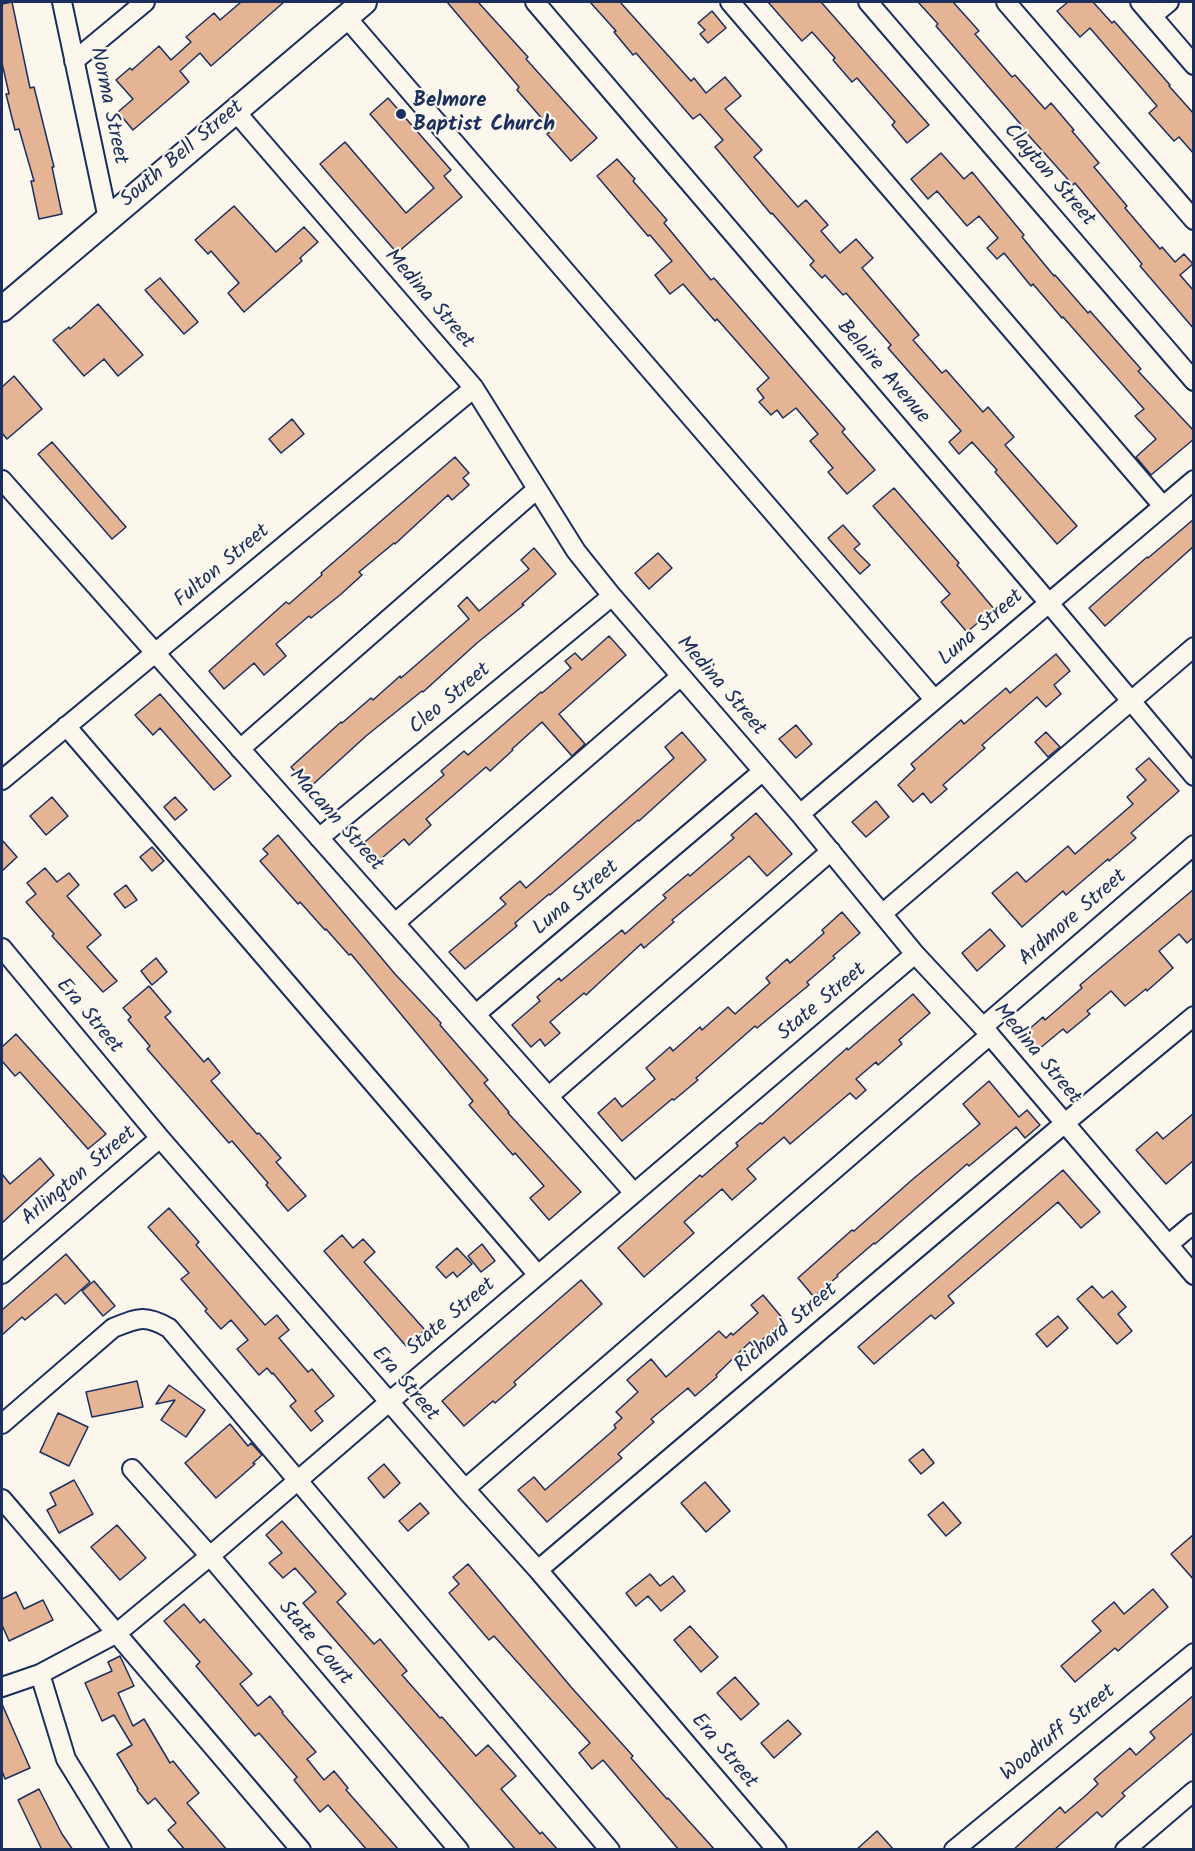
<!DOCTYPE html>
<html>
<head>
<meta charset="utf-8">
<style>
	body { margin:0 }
	#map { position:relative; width:1195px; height:1851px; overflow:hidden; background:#fbf7ec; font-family:Kalam,sans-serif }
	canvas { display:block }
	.frame { position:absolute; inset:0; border:3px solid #1b2f5e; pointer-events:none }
</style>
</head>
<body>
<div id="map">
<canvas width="1195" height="1851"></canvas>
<div class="frame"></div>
</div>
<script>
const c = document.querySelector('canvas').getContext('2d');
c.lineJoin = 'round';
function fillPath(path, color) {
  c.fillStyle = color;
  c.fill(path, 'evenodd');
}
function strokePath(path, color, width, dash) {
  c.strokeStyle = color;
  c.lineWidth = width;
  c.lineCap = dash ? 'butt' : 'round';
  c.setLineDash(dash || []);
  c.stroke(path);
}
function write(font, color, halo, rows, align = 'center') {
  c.font = font + ' Kalam,sans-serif';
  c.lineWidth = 4.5;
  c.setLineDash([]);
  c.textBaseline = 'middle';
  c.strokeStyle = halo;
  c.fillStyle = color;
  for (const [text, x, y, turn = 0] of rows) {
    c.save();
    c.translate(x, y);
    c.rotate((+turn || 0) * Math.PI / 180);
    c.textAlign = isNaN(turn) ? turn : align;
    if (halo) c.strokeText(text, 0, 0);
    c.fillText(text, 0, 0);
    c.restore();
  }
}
const building = new Path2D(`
	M12,2L30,88L34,87L54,167H52L62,214L39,219L31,181H34L19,129L15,130L6,94H9L2,63V4Z
	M241,2H284L211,66L200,53L180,71L189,82L133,130L118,112L133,99L116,80L130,68L132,70L159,46L171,60L191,42L186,37L214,13L220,20Z
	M447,2H478L528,57L526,59L597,138L571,161L547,134L552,130L517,90L519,87Z
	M590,2H620L691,81L694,78L706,93L725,77L741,96L725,109L762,150L754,157L798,207L806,200L828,225L821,231L840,253L856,239L873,258L862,268L919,335L913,340L942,373L946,370L983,412L988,407L1014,437L1005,445L1077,526L1057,544L995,472L997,470L972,442L959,454L949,442L961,431L888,348L891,345L846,293L843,295L825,275L822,278L810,265L814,261L772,213L771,214L715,147L723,140L700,114L693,119L636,53L633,55L614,32L616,31Z
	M768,2H821L929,125L907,143L892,125L895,122L857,78L852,82L833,60L835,58L812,32L802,41Z
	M918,2H953L979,31L975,34L1012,77L1015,75L1045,109L1051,103L1074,130L1072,131L1099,163L1094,167L1127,206L1125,208L1160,249L1162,247L1175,262L1184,254L1193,264L1180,275L1194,291V329L1140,266L1142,264L1075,183L1073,185L1022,128L1023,127L936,26L938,24Z
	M1068,2H1093L1112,23L1114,21L1170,85L1169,86L1194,114V154L1179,137L1174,141L1149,113L1157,106L1090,28L1080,37L1057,11Z
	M712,11L726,28L708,43L700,34L705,30L698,23Z
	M388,98L451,170L444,176L462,197L397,253L320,164L345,142L406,213L434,188L370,114Z
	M941,153L964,179L972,172L1024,235L1022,237L1054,276L1055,275L1088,313L1090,311L1141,369L1138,371L1194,431V439L1151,475L1136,457L1156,439L1135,416L1144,409L1063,317L1062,318L1033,284L1031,286L1004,253L997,259L987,248L998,238L979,216L967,226L937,191L928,199L911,179Z
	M617,159L635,179L633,181L667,220L664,223L711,280L714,278L845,429L842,432L875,470L847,494L828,472L833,468L810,441L818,434L796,408L783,418L777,410L771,415L759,402L764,398L757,389L769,378L717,319L715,321L683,284L670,294L655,275L672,261L650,235L648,236L597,176Z
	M234,206L276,252L304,227L318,242L300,258L302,261L244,312L228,293L239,283L211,251L208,254L195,240Z
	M160,278L198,322L184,334L145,290Z
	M98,304L143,355L118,376L104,359L84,376L53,340L69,327L70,329Z
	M14,376L42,409L7,439L2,433V387Z
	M292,419L304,434L281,453L269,439Z
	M52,442L126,527L112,539L38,454Z
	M455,457L469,473L463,478L469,485L452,500L448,495L395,544L394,543L359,572L362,575L340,595L311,618L309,616L276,644L286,656L264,675L254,663L224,689L209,671L286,602L289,604L322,575L321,573Z
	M894,488L959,563L957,565L994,609L967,632L941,602L950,594L873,506Z
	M1194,519V546L1105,626L1089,608L1147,557L1148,558Z
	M843,525L860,544L854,549L870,565L860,574L828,538Z
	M534,548L556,574L522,604L524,605L477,643L423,692L422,691L366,736L309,788L291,767L341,722L342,723L371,698L373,700L400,676L401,678L469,619L458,606L467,597L479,611L529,569L521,560Z
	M658,553L672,568L649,589L635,573Z
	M609,636L626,655L559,714L585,744L572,756L542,722L512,749L513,750L490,771L486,767L426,819L431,825L409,845L404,839L375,864L360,846L444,775L441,771L464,751L468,755L541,692L542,693L571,668L565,661L575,653L582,660Z
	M1056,654L1070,671L1054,685L1061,694L1046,707L1037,697L982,745L985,748L943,785L947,789L931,803L923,793L913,802L898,785L915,769L911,764L961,720L964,724L1006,688L1010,693Z
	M160,694L231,776L214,790L160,728L153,735L135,715Z
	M796,725L812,744L796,758L779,739Z
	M682,732L706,760L639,821L638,820L550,895L549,894L515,923L517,926L465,969L449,952L506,904L500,898L520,881L526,888L674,758L665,747Z
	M1046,732L1060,747L1048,757L1035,742Z
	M1149,758L1179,791L1131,833L1136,838L1109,861L1108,859L1066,895L1063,891L1022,927L992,893L1017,872L1026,882L1068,846L1075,854L1133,804L1127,797L1146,780L1136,769Z
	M52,797L68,816L46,835L30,816Z
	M175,797L187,810L175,820L164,807Z
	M876,801L889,817L866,837L852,822Z
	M756,813L792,854L767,876L749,856L672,920L674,922L644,948L641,944L586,995L584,993L550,1022L560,1033L545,1046L540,1039L531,1047L512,1025L540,1001L537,997L559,978L561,981L622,930L625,934L666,898L663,895L688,874L690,876L734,838L731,835Z
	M278,835L395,974L441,1023L440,1025L488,1080L484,1083L509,1112L508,1113L581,1192L549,1220L530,1198L544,1186L515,1153L513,1155L469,1105L473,1101L351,954L349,955L326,929L325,930L300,902L298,904L260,861L268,854L263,849Z
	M2,840L17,857L2,871Z
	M152,847L164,861L152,871L140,857Z
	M45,868L57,882L69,873L79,885L67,896L101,935L87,947L117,981L103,992L52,936L54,934L26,902L36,894L27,883Z
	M126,885L137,900L125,908L114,894Z
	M1194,889V937L1187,943L1179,934L1159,951L1173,968L1147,991L1146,989L1125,1006L1111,991L1087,1011L1090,1014L1067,1033L1063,1029L1033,1054L1019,1038L1043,1017L1045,1020L1082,988L1080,985Z
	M842,912L860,933L833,956L835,958L807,982L809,985L757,1028L755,1026L696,1078L698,1080L674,1100L672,1099L622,1141L598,1113L615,1098L622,1107L655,1079L646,1068L670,1047L673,1051L700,1027L702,1030L728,1007L735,1014L770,983L766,978L787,959L790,963L824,933L822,930Z
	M990,929L1005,946L977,971L962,953Z
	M156,958L167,972L152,985L141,971Z
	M149,986L171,1012L165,1017L204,1062L208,1058L220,1073L211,1081L257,1134L259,1133L281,1158L276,1162L306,1196L288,1211L266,1185L268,1183L232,1141L229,1143L147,1049L150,1046L128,1020L131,1017L123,1008Z
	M913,994L930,1013L899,1040L902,1044L878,1065L876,1062L856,1079L866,1090L856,1099L850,1093L790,1144L784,1137L747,1169L756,1179L732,1200L722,1189L684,1222L694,1233L644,1277L618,1248L700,1175L702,1177L738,1146L736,1143L760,1123L762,1124L847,1048L848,1050Z
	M16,1034L106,1134L88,1149L20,1072L15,1076L2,1061V1047Z
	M989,1081L1019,1117L1027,1110L1040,1125L1025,1138L1016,1127L969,1166L967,1164L875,1244L874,1243L837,1275L838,1276L814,1297L798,1278L852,1230L854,1231L913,1179L980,1124L963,1104Z
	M1194,1113V1160L1166,1184L1136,1150L1157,1132L1163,1139Z
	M40,1158L54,1175L2,1223V1174L10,1184Z
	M1063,1170L1100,1212L1081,1228L1058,1202L948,1296L954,1303L935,1319L931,1315L874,1364L858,1347Z
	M169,1208L199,1242L196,1245L265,1325L277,1315L289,1330L279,1338L308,1372L312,1369L334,1396L315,1411L323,1421L311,1431L290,1406L296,1401L273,1373L272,1374L267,1368L259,1375L237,1349L248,1340L231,1320L221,1329L205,1311L207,1309L181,1279L189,1273L148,1227Z
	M342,1235L353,1248L363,1239L375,1252L364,1262L425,1330L406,1346L324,1251Z
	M482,1244L495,1261L481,1272L468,1256Z
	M457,1248L472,1264L457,1277L453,1272L446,1278L436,1267Z
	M66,1254L90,1282L65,1304L56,1294L25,1320L22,1317L2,1335V1310Z
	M581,1280L602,1304L514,1382L516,1385L495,1403L493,1401L464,1426L442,1401Z
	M94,1281L115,1306L103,1316L82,1291Z
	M1092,1286L1103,1298L1112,1291L1126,1307L1118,1314L1132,1331L1117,1344L1077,1299Z
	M763,1295L784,1320L754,1347L750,1342L716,1375L717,1377L695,1396L688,1388L651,1419L654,1422L618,1454L622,1458L547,1522L518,1490L534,1477L545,1490L616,1428L614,1425L622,1418L616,1412L638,1392L627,1380L651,1359L666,1377L719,1331L726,1338L731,1333L733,1335L758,1313L751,1305Z
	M1058,1316L1068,1328L1047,1347L1036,1334Z
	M137,1381L143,1407L92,1417L86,1392Z
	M169,1385L205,1410L186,1437L161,1420L175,1400L156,1404Z
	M58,1413L88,1427L69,1466L40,1452Z
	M230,1424L248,1446L251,1443L262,1455L253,1463L255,1464L216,1498L185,1463Z
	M923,1449L934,1463L921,1474L909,1460Z
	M384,1464L400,1483L384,1498L368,1478Z
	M74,1480L93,1514L59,1533L47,1510L56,1505L50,1493Z
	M705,1482L730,1511L706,1532L681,1503Z
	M943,1502L961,1523L946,1536L928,1515Z
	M420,1503L429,1513L408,1531L399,1521Z
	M282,1521L346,1594L337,1602L374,1644L380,1639L407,1671L402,1675L440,1718L442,1717L476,1756L488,1745L516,1776L501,1789L540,1834L542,1832L558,1850H516L303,1603L316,1592L295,1568L283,1578L269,1563L282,1553L266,1535Z
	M117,1525L146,1558L120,1580L91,1547Z
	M1194,1534V1580L1171,1554Z
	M468,1564L571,1687L633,1756L631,1758L667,1799L668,1798L715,1850H679L603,1760L592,1769L579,1753L590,1743L494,1636L489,1640L449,1593L459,1584L453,1577Z
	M650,1574L660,1586L673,1576L685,1591L661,1611L648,1596L636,1606L626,1593Z
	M1153,1589L1168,1607L1118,1651L1115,1648L1075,1682L1061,1666L1101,1631L1092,1621L1114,1602L1124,1614Z
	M16,1592L24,1609L43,1600L53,1620L9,1641L2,1625V1599Z
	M184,1604L200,1623L204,1619L252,1674L240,1684L258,1706L270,1696L283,1712L282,1713L316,1752L307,1759L324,1780L334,1771L348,1788L346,1790L399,1850H367L328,1805L320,1812L294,1780L297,1777L259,1733L255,1736L196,1666L200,1662L164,1621Z
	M690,1626L718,1657L701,1672L674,1640Z
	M120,1656L134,1686L118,1693L133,1726L144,1719L170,1763L173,1761L199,1793L187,1803L227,1850H185L168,1830L176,1823L155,1798L148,1804L137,1790L138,1789L117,1754L132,1745L114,1715L102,1721L85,1683L112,1671L108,1662Z
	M735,1677L759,1704L741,1720L717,1693Z
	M1194,1695V1732L1122,1793L1125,1796L1102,1817L1097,1812L1054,1850H1013L1060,1807L1065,1813L1084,1797L1098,1784L1094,1779L1130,1748L1136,1755L1155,1738L1150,1732Z
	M2,1704L30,1768L5,1779L2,1771Z
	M788,1720L801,1734L774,1758L761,1743Z
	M39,1789L62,1834L73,1850H42L18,1800Z
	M877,1831L894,1850H856Z`);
fillPath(building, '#e4b495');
strokePath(building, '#1b2f5e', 1.5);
const minor = new Path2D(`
	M62,2L108,219
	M535,2L1048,602L1194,776
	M730,2L1163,506
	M868,2L1194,381
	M1006,2L1194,220
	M1140,2L1194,65
	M1152,16L1169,2
	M346,17L934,699
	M74,61L145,2
	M235,111L474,388L576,551L612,596L800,814L915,954L983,1027L1194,1275
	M2,480L634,1193
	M66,726L538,1275
	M240,749L537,489
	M2,780L474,388
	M800,814L1194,480
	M319,838L612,596
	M882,914L1194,647
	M395,923L681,676
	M2,948L160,1138L465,1489L538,1570L777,1850
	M476,1014L763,771
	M983,1027L1194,845
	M549,1096L831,851
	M1168,1245L1194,1223
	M2,1274L160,1138
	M2,1424L113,1328C138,1318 145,1314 169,1328L610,1850
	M132,1469L210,1556L459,1850
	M465,1489L990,1035
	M2,1499L301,1850
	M538,1570L1065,1123L1194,1016
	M40,1674L66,1759L122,1850
	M2,1687L40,1674L117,1633L210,1556L389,1402L915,954
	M954,1850L1194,1653
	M1125,1850L1194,1791`);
const major = new Path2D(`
	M2,309L364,2`);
strokePath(minor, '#1b2f5e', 22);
strokePath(major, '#1b2f5e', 28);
strokePath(minor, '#fbf7ec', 18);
strokePath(major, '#fbf7ec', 24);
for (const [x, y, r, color] of [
	[401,114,6,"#1b2f5e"]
]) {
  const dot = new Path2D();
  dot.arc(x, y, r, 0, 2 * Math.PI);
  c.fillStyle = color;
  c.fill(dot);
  strokePath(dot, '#fbf7ec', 2);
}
write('bold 21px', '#1b2f5e', '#fbf7ec', [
	["Belmore",413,102],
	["Baptist Church",413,126]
], 'left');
write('21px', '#1b2f5e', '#fbf7ec', [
	["Norma Street",107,106,78],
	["South Bell Street",183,155,-40],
	["Clayton Street",1048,176,49],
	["Medina Street",428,300,49],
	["Belaire Avenue",882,373,49],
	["Fulton Street",223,567,-40],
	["Luna Street",982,629,-41],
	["Medina Street",720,687,49],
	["Cleo Street",451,700,-40],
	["Macann Street",335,821,48],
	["Luna Street",577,899,-40],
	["Ardmore Street",1074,919,-41],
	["State Street",823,1003,-40],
	["Era Street",88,1017,50],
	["Medina Street",1036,1055,50],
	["Arlington Street",80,1177,-40],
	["State Street",452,1318,-40],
	["Richard Street",787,1329,-40],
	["Era Street",404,1385,49],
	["State Court",314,1644,50],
	["Woodruff Street",1059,1734,-39],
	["Era Street",723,1752,50]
]);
</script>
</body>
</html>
